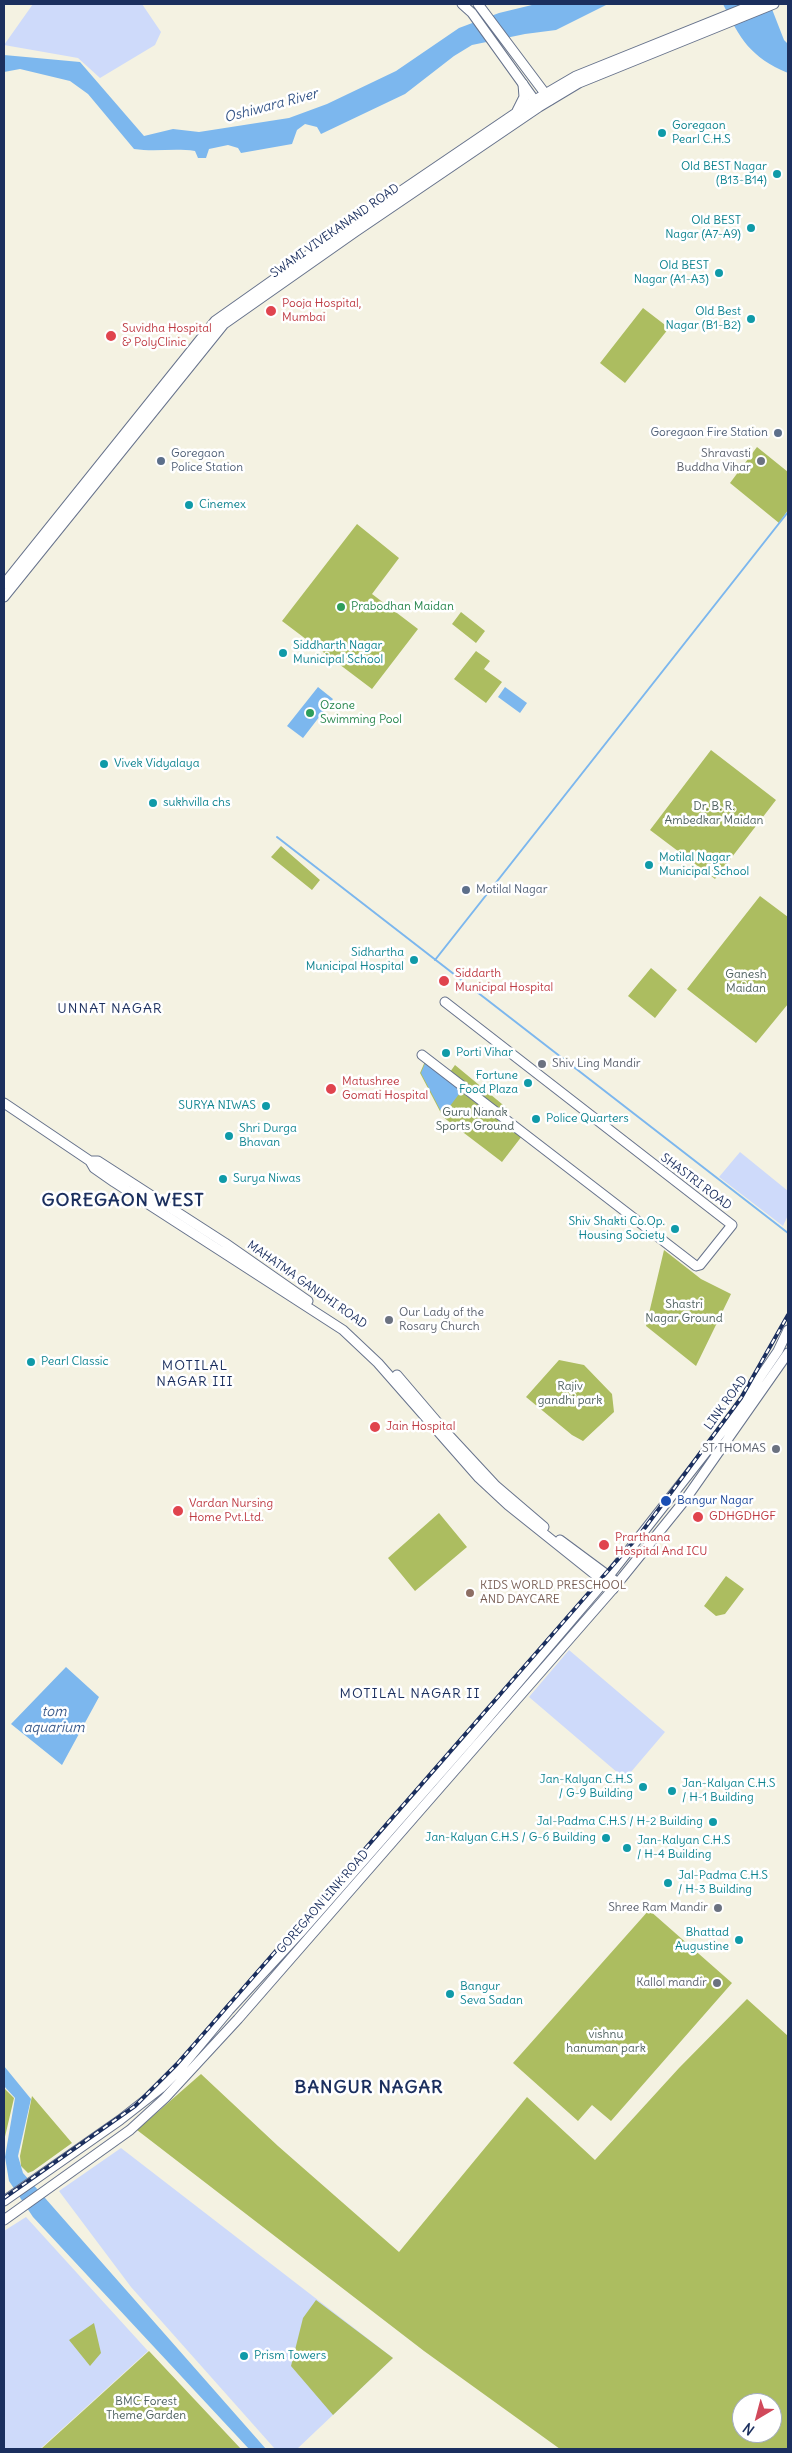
<!DOCTYPE html>
<html>
<head>
<meta charset="utf-8">
<style>
	body { margin:0 }
	#map { position:relative; width:792px; height:2453px; overflow:hidden; background:#f4f2e2; font-family:Delius,sans-serif }
	canvas { display:block }
	.frame { position:absolute; inset:0; border:5px solid #1b2f5e; pointer-events:none }
	.north { position:absolute; left:732px; top:2393px; width:50px; height:50px; box-sizing:border-box; background:#fff; border:1px solid #a4acbf; border-radius:50%; rotate:217deg; font-size:14px; font-weight:700; line-height:20px; text-align:center; color:#1b2f5e }
	.north::after { content:''; display:block; margin:auto; width:18px; height:22px; background:#d1495b; clip-path:polygon(50% 0,100% 100%,50% 72%,0 100%) }
</style>
</head>
<body>
<div id="map">
<canvas width="792" height="2453"></canvas>
<div class="frame"></div>
<div class="north">N</div>
</div>
<script>
const c = document.querySelector('canvas').getContext('2d');
c.lineJoin = 'round';
function fillPath(path, color) {
  c.fillStyle = color;
  c.fill(path, 'evenodd');
}
function strokePath(path, color, width, dash) {
  c.strokeStyle = color;
  c.lineWidth = width;
  c.lineCap = dash ? 'butt' : 'round';
  c.setLineDash(dash || []);
  c.stroke(path);
}
function write(font, color, halo, rows, align = 'center') {
  c.font = font + ' Delius,sans-serif';
  c.lineWidth = 5;
  c.setLineDash([]);
  c.textBaseline = 'middle';
  c.strokeStyle = halo;
  c.fillStyle = color;
  for (const [text, x, y, turn = 0] of rows) {
    c.save();
    c.translate(x, y);
    c.rotate((+turn || 0) * Math.PI / 180);
    c.textAlign = isNaN(turn) ? turn : align;
    if (halo) c.strokeText(text, 0, 0);
    c.fillText(text, 0, 0);
    c.restore();
  }
}
fillPath(new Path2D(`
	M33,4H142L161,32L155,45L100,78L78,58L4,45Z
	M740,1152L788,1191V1215L783,1226L719,1177Z
	M569,1650L665,1732L625,1779L529,1697Z
	M121,2148L393,2358L297,2449H275L131,2287L59,2191Z
	M26,2217L148,2351L40,2449H4V2231Z`), '#cedafa');
fillPath(new Path2D(`
	M643,308L669,328L625,383L600,363Z
	M757,447L788,472V510L779,523L730,483Z
	M357,524L399,558L372,594L418,629L372,689L282,621Z
	M461,612L485,631L476,643L452,624Z
	M476,651L490,661L484,669L502,682L486,703L454,679Z
	M711,750L776,800L715,879L650,830Z
	M281,846L320,880L312,890L271,857Z
	M760,896L788,917V1004L756,1043L687,989Z
	M651,968L677,990L655,1018L628,996Z
	M426,1059L522,1136L502,1162L443,1117L420,1073Z
	M455,1065L508,1109L504,1115L450,1072Z
	M664,1250L701,1279L731,1294L696,1366L646,1326Z
	M559,1360L584,1365L612,1394L614,1412L583,1441L572,1435L526,1397Z
	M439,1513L467,1547L415,1591L388,1558Z
	M726,1576L744,1589L725,1614L716,1616L704,1606Z
	M649,1910L732,1983L611,2121L592,2105L578,2121L513,2063Z
	M747,1999L788,2036V2449H560L424,2351L137,2130L201,2074L278,2146L399,2252L527,2097L595,2160L679,2068ZM742,2403H772V2433H742Z
	M4,2088L14,2098L4,2141Z
	M32,2096L72,2143L33,2171L28,2173L21,2166L20,2156Z
	M316,2300L393,2358L333,2415L291,2366L303,2318Z
	M94,2323L101,2353L90,2366L69,2340Z
	M149,2351L241,2449H41Z`), '#acbd60');
fillPath(new Path2D(`
	M536,4H608L556,30L525,34L472,45L454,56L405,94L321,134L317,127L305,124L297,130L292,144L241,153L238,148L228,145L209,149L206,158H198L195,151C175,148 155,152 134,149L88,94L70,81L20,69L4,72V55L80,62L144,136L173,129L199,132L289,118L327,104L396,71L459,28L499,13Z
	M723,4H770L784,40L788,44V73C750,57 740,39 723,4Z
	M318,687L333,699L303,738L287,726Z
	M505,687L527,703L520,713L498,697Z
	M426,1061L463,1089L443,1115L421,1073Z
	M66,1667L99,1697L62,1765L11,1724Z
	M4,2066L31,2099L18,2156L23,2173L266,2449H249L33,2217L9,2181L5,2157L15,2098L4,2086Z`), '#7cb7ee');
strokePath(new Path2D(`
	M277,837L788,1233
	M435,960L788,512`), '#7cb7ee', 2);
const secondary = new Path2D(`
	M462,4L472,13L538,105
	M478,4L550,100
	M422,1055L696,1266L700,1265L732,1225L445,1002
	M4,1103L90,1161L94,1168L114,1182L343,1330L378,1363L479,1478L508,1505L613,1589
	M90,1161H98L225,1243L308,1301
	M397,1375L444,1430L496,1486L544,1527
	M560,1540L618,1583`);
const primary = new Path2D(`
	M517,111L524,97L523,84
	M4,584L215,321L351,225L535,100L576,76L755,4
	M4,597L224,324L355,232L539,107L579,83L774,4
	M4,2201L120,2120L161,2088L179,2070L229,2010L300,1933L470,1739L604,1582L728,1424L778,1351L788,1330
	M4,2220L130,2130L165,2098L238,2019L613,1589L685,1500L788,1353`);
strokePath(secondary, '#67738c', 11);
strokePath(primary, '#67738c', 11);
strokePath(secondary, '#fff', 9);
strokePath(primary, '#fff', 9);
const rail = new Path2D(`
	M4,2198L135,2106L177,2064L641,1533L741,1398L788,1315`);
strokePath(rail, '#1b2f5e', 4);
strokePath(rail, '#fff', 2, [5.5]);
for (const [x, y, r, color] of [
	[662,133,5,"#0f9aa8"],
	[777,174,5,"#0f9aa8"],
	[751,228,5,"#0f9aa8"],
	[719,273,5,"#0f9aa8"],
	[271,311,6,"#e0444e"],
	[751,319,5,"#0f9aa8"],
	[111,336,6,"#e0444e"],
	[778,433,5,"#5c6f8a"],
	[161,461,5,"#5c6f8a"],
	[761,461,5,"#6b7280"],
	[189,505,5,"#0f9aa8"],
	[341,607,5,"#2e9e5b"],
	[283,653,5,"#0f9aa8"],
	[310,713,5,"#2e9e5b"],
	[104,764,5,"#0f9aa8"],
	[153,803,5,"#0f9aa8"],
	[649,865,5,"#0f9aa8"],
	[466,890,5,"#5c6f8a"],
	[414,960,5,"#0f9aa8"],
	[444,981,6,"#e0444e"],
	[446,1053,5,"#0f9aa8"],
	[542,1064,5,"#6b7280"],
	[528,1083,5,"#0f9aa8"],
	[331,1089,6,"#e0444e"],
	[266,1106,5,"#0f9aa8"],
	[536,1119,5,"#0f9aa8"],
	[229,1136,5,"#0f9aa8"],
	[223,1179,5,"#0f9aa8"],
	[675,1229,5,"#0f9aa8"],
	[389,1320,5,"#6b7280"],
	[31,1362,5,"#0f9aa8"],
	[375,1427,6,"#e0444e"],
	[776,1449,5,"#6b7280"],
	[666,1501,6,"#1a4fb4"],
	[178,1511,6,"#e0444e"],
	[698,1517,6,"#e0444e"],
	[604,1545,6,"#e0444e"],
	[470,1593,5,"#8d6e63"],
	[643,1787,5,"#0f9aa8"],
	[672,1791,5,"#0f9aa8"],
	[713,1822,5,"#0f9aa8"],
	[606,1838,5,"#0f9aa8"],
	[627,1848,5,"#0f9aa8"],
	[668,1883,5,"#0f9aa8"],
	[718,1908,5,"#6b7280"],
	[739,1940,5,"#0f9aa8"],
	[717,1983,5,"#6b7280"],
	[450,1994,5,"#0f9aa8"],
	[244,2356,5,"#0f9aa8"]
]) {
  const dot = new Path2D();
  dot.arc(x, y, r, 0, 2 * Math.PI);
  c.fillStyle = color;
  c.fill(dot);
  strokePath(dot, '#fff', 2);
}
write('12px', '#0d838f', '#fff', [
	["Goregaon",672,126],
	["Pearl C.H.S",672,140],
	["Old BEST Nagar",767,167,"right"],
	["(B13-B14)",767,181,"right"],
	["Old BEST",741,221,"right"],
	["Nagar (A7-A9)",741,235,"right"],
	["Old BEST",709,266,"right"],
	["Nagar (A1-A3)",709,280,"right"],
	["Old Best",741,312,"right"],
	["Nagar (B1-B2)",741,326,"right"],
	["Cinemex",199,505],
	["Siddharth Nagar",293,646],
	["Municipal School",293,660],
	["Vivek Vidyalaya",114,764],
	["sukhvilla chs",163,803],
	["Motilal Nagar",659,858],
	["Municipal School",659,872],
	["Sidhartha",404,953,"right"],
	["Municipal Hospital",404,967,"right"],
	["Porti Vihar",456,1053],
	["Fortune",518,1076,"right"],
	["Food Plaza",518,1090,"right"],
	["SURYA NIWAS",256,1106,"right"],
	["Police Quarters",546,1119],
	["Shri Durga",239,1129],
	["Bhavan",239,1143],
	["Surya Niwas",233,1179],
	["Shiv Shakti Co.Op.",665,1222,"right"],
	["Housing Society",665,1236,"right"],
	["Pearl Classic",41,1362],
	["Jan-Kalyan C.H.S",633,1780,"right"],
	["/ G-9 Building",633,1794,"right"],
	["Jan-Kalyan C.H.S",682,1784],
	["/ H-1 Building",682,1798],
	["Jal-Padma C.H.S / H-2 Building",703,1822,"right"],
	["Jan-Kalyan C.H.S / G-6 Building",596,1838,"right"],
	["Jan-Kalyan C.H.S",637,1841],
	["/ H-4 Building",637,1855],
	["Jal-Padma C.H.S",678,1876],
	["/ H-3 Building",678,1890],
	["Bhattad",729,1933,"right"],
	["Augustine",729,1947,"right"],
	["Bangur",460,1987],
	["Seva Sadan",460,2001],
	["Prism Towers",254,2356]
], 'left');
write('12px', '#1b2f5e', '#fff', [
	["SWAMI VIVEKANAND ROAD",335,231,-35],
	["SHASTRI ROAD",696,1182,37],
	["MAHATMA GANDHI ROAD",307,1285,35],
	["LINK ROAD",726,1403,-54],
	["GOREGAON LINK ROAD",323,1902,-49]
]);
write('12px', '#be3a42', '#fff', [
	["Pooja Hospital,",282,304],
	["Mumbai",282,318],
	["Suvidha Hospital",122,329],
	["& PolyClinic",122,343],
	["Siddarth",455,974],
	["Municipal Hospital",455,988],
	["Matushree",342,1082],
	["Gomati Hospital",342,1096],
	["Jain Hospital",386,1427],
	["Vardan Nursing",189,1504],
	["Home Pvt.Ltd.",189,1518],
	["GDHGDHGF",709,1517],
	["Prarthana",615,1538],
	["Hospital And ICU",615,1552]
], 'left');
write('12px', '#4e5e75', '#fff', [
	["Goregaon Fire Station",768,433,"right"],
	["Goregaon",171,454],
	["Police Station",171,468],
	["Motilal Nagar",476,890]
], 'left');
write('12px', '#5b616d', '#fff', [
	["Shravasti",751,454],
	["Buddha Vihar",751,468],
	["Shiv Ling Mandir",552,1064,"left"],
	["Our Lady of the",399,1313,"left"],
	["Rosary Church",399,1327,"left"],
	["ST THOMAS",766,1449],
	["Shree Ram Mandir",708,1908],
	["Kallol mandir",707,1983]
], 'right');
write('12px', '#27864d', '#fff', [
	["Prabodhan Maidan",351,607],
	["Ozone",320,706],
	["Swimming Pool",320,720]
], 'left');
write('12px', '#4e615f', '#fff', [
	["Dr. B. R.",714,807],
	["Ambedkar Maidan",714,821],
	["Ganesh",746,975],
	["Maidan",746,989],
	["Guru Nanak",475,1113],
	["Sports Ground",475,1127],
	["Shastri",684,1305],
	["Nagar Ground",684,1319],
	["Rajiv",570,1387],
	["gandhi park",570,1401],
	["vishnu",606,2035],
	["hanuman park",606,2049],
	["BMC Forest",146,2402],
	["Theme Garden",146,2416]
]);
write('12px', '#164399', '#fff', [
	["Bangur Nagar",677,1501]
], 'left');
write('12px', '#785e54', '#fff', [
	["KIDS WORLD PRESCHOOL",480,1586],
	["AND DAYCARE",480,1600]
], 'left');
write('italic 14px', '#385889', '#fff', [
	["Oshiwara River",271,106,-15],
	["tom",54,1712],
	["aquarium",54,1728]
]);
c.letterSpacing = '1px';
write('14px', '#1b2f5e', '#fff', [
	["UNNAT NAGAR",110,1009],
	["MOTILAL",195,1366],
	["NAGAR III",195,1382],
	["MOTILAL NAGAR II",410,1694]
]);
c.letterSpacing = '0px';
c.letterSpacing = '1px';
write('bold 18px', '#1b2f5e', '#fff', [
	["GOREGAON WEST",123,1201],
	["BANGUR NAGAR",369,2088]
]);
c.letterSpacing = '0px';
</script>
</body>
</html>
